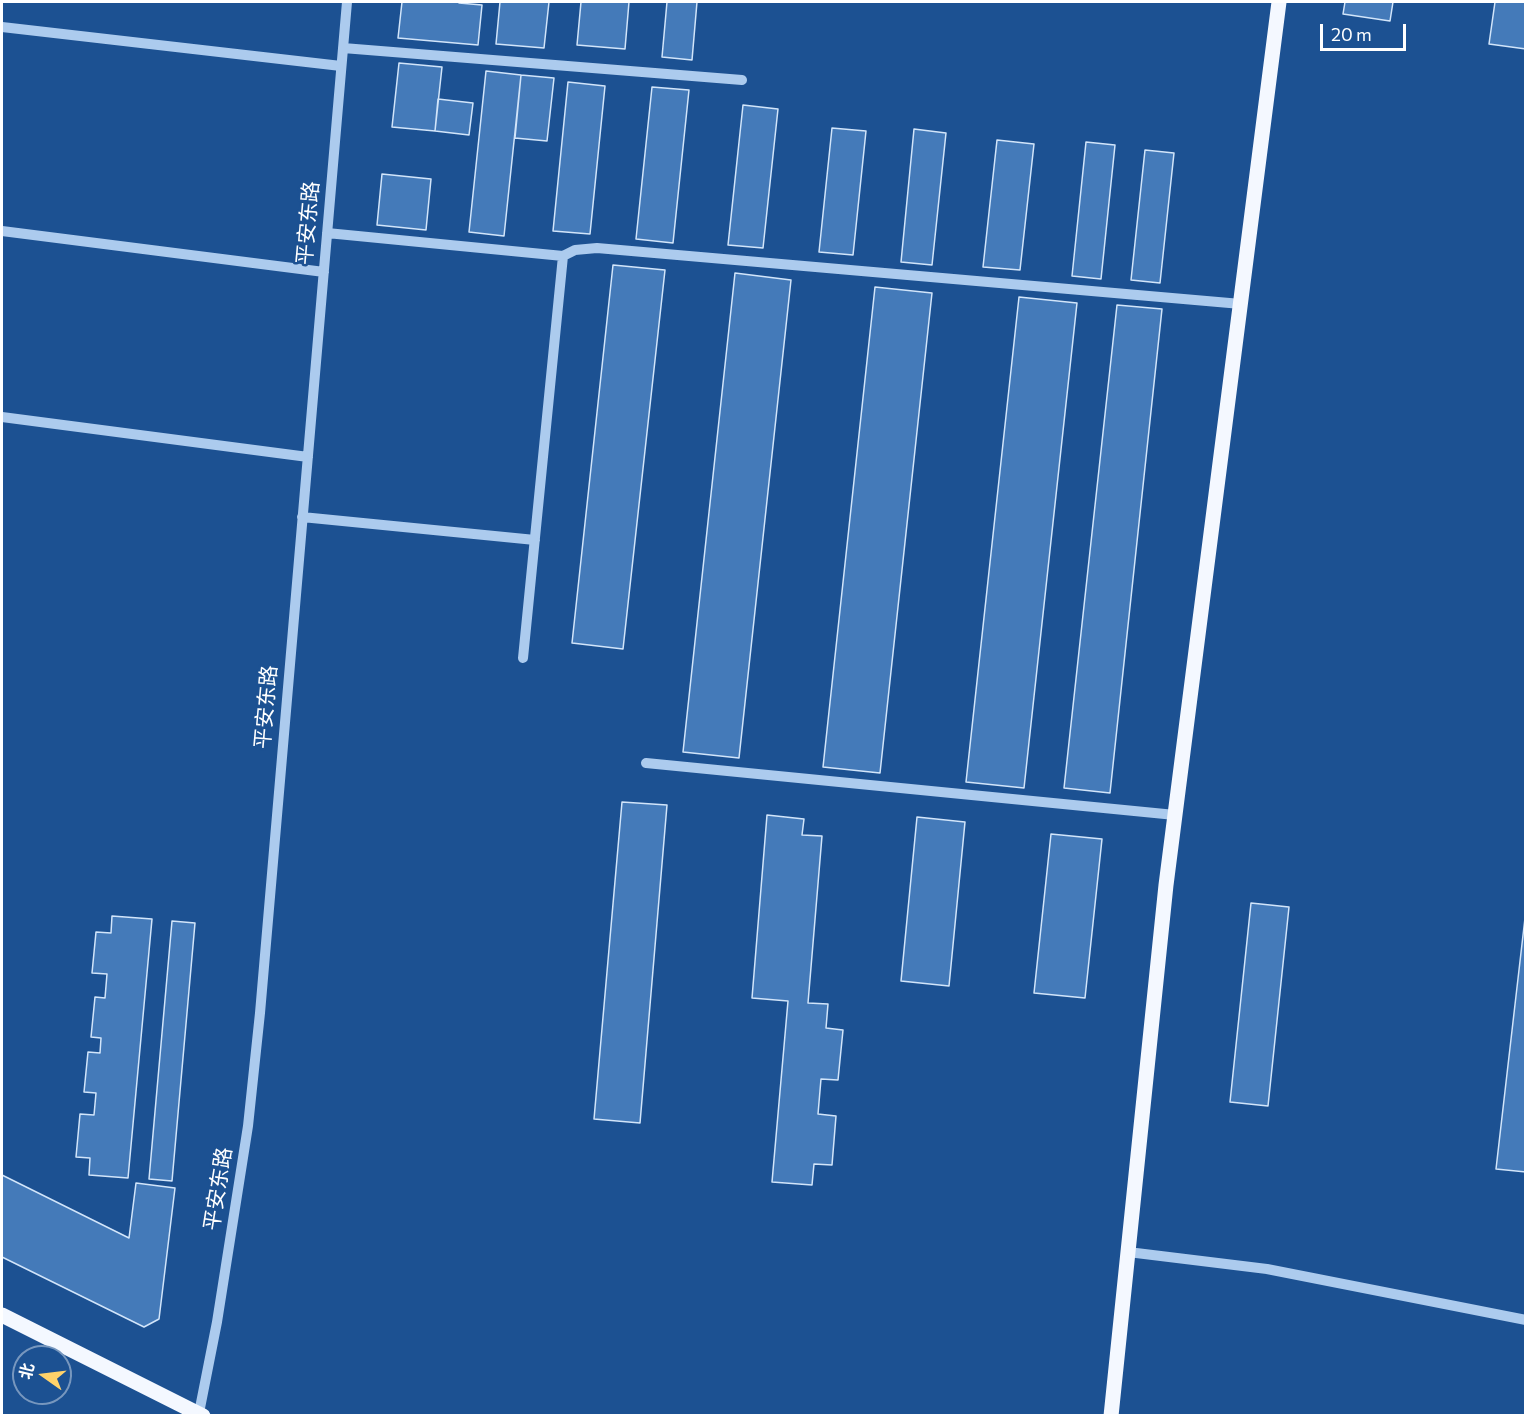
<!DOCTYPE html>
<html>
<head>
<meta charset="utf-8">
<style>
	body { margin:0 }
	#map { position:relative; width:1527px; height:1417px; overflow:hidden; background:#1c5192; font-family:Commissioner,"Noto Sans SC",sans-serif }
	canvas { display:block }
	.frame { position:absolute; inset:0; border:3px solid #fff; pointer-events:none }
	.north { position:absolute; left:12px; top:1345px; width:60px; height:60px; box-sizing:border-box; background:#1c5192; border:2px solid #7797be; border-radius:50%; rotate:284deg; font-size:16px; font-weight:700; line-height:24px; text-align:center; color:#fff }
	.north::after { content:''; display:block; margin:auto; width:21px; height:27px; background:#ffd26a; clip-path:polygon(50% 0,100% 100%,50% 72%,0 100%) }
	.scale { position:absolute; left:1320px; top:24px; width:86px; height:27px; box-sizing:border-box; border:3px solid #fff; border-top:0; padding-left:8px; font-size:18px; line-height:21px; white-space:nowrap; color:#fff; -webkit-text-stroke:4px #1c5192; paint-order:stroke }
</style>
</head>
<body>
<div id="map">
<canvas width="1527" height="1417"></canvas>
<div class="frame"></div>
<div class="north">北</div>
<div class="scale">20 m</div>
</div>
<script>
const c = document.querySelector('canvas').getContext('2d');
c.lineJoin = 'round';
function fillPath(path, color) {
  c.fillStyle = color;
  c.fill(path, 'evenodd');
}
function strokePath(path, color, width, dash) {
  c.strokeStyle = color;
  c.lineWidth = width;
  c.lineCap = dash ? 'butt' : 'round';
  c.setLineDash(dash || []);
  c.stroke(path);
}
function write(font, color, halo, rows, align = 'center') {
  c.font = font + ' Commissioner,"Noto Sans SC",sans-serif';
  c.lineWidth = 5;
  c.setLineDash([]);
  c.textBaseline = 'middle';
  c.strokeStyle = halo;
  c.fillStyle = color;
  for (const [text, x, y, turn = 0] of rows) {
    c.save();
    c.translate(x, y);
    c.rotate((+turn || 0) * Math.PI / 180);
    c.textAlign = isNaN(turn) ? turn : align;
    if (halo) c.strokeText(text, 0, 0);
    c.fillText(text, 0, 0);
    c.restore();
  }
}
const building = new Path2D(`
	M402,2H459V3L482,5L478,45L398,38Z
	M500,2H549L544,48L496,44Z
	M581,2H629L625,49L577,45Z
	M667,2H697L692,60L662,57Z
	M1345,2H1393L1390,21L1343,14Z
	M1495,2H1526V49L1489,44Z
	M399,63L442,67L435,131L392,127Z
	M486,71L521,75L504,236L469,232Z
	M521,75L554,78L547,141L515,138Z
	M568,82L605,86L590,234L553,231Z
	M652,87L689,90L673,243L636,239Z
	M438,99L473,103L469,135L435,131Z
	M743,105L778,109L763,248L728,245Z
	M832,128L866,131L853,255L819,252Z
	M914,129L946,133L932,265L901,262Z
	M997,140L1034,144L1020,270L983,267Z
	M1086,142L1115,145L1101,279L1072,276Z
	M1145,150L1174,153L1160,283L1131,280Z
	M382,174L431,179L426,230L377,225Z
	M613,265L665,270L623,649L572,643Z
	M735,273L791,280L739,758L683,752Z
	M875,287L932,293L880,773L823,767Z
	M1019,297L1077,303L1024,788L966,782Z
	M1117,305L1162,309L1110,793L1064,788Z
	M622,802L667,805L640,1123L594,1119Z
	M767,815L804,819L802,835L822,836L808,1003L828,1004L826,1028L843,1030L838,1080L821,1079L818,1114L836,1116L832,1165L814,1164L812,1185L772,1182L788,1001L752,998Z
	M917,817L965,822L949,986L901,981Z
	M1051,834L1102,839L1085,998L1034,993Z
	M1251,903L1289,907L1268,1106L1230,1102Z
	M112,916L152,919L128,1178L89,1175L90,1158L76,1157L80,1114L94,1115L96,1093L84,1092L88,1052L100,1053L101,1038L91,1037L95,997L105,998L107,974L92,973L96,932L111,933Z
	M1525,918H1526V1172L1496,1169Z
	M172,921L195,923L172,1181L149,1179Z
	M2,1175L129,1238L136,1183L175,1188L159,1319L144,1327L2,1257Z`);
fillPath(building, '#447ab9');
strokePath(building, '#d2e5fa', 1.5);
strokePath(new Path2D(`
	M2,27L341,66
	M343,48L742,80
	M2,231L324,272
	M327,233L563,256L523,658
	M563,256L575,250L597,248L1241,304
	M2,417L308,457
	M302,517L535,540
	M646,763L1175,815
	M1128,1252L1267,1269L1526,1320
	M199,1413L217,1322L248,1126L260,1013L347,2`), '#accbee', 10);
strokePath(new Path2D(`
	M2,1315L203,1416
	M1111,1416L1166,885L1279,2`), '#f4f8ff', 15);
write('21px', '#fff', '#1c5192', [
	["平安东路",308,223,-85],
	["平安东路",266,707,-85],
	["平安东路",218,1189,-81]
]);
</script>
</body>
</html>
